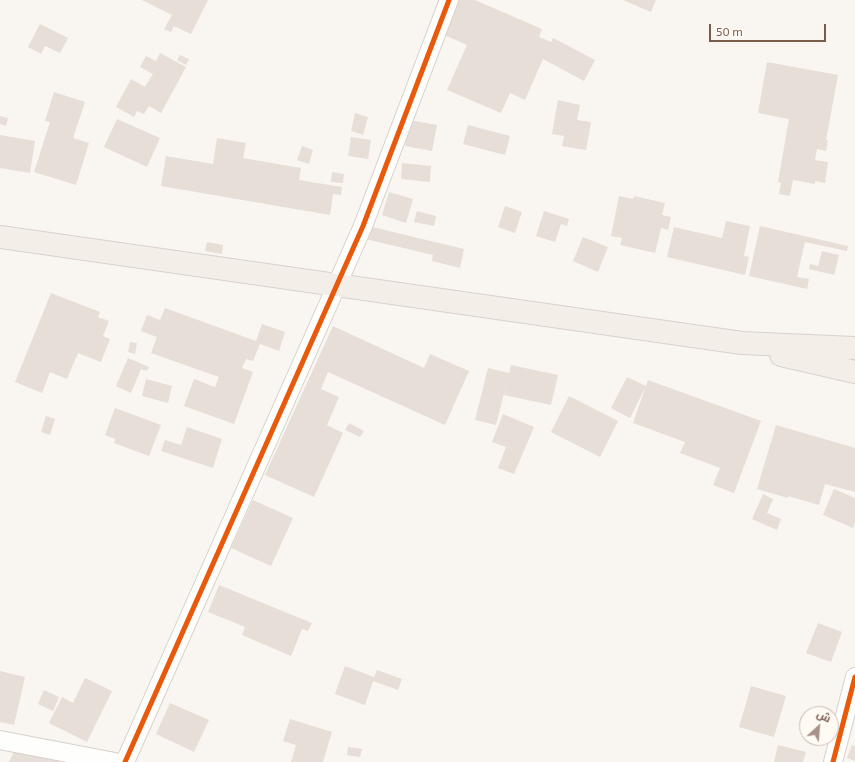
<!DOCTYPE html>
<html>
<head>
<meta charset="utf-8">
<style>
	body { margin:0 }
	#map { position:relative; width:855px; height:762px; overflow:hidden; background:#f9f5f0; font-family:"Exo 2",Cairo,sans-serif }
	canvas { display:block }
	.north { position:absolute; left:799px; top:706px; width:40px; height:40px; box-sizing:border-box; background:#fffaf3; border:1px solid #cabbb1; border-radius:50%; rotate:26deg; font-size:11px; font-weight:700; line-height:16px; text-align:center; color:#7a5c4d }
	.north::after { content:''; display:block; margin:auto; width:14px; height:18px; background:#a69286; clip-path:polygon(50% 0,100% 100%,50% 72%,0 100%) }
	.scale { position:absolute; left:709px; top:24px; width:117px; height:18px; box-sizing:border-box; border:2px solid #7a5c4d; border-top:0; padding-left:5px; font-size:12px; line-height:14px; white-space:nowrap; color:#7a5c4d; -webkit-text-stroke:3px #fffaf3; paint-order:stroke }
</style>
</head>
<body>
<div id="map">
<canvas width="855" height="762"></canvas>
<div class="north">ش</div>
<div class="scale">50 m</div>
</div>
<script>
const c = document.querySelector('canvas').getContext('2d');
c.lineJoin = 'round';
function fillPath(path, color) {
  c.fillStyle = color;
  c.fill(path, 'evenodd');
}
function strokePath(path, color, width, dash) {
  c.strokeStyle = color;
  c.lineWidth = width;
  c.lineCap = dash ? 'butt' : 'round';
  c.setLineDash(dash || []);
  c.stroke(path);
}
fillPath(new Path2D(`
	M142,0H208L191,34L174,26L171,32L164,29L172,15Z
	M448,0H475L542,29L539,37L551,42L553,38L595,60L584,81L543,59L525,100L510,93L501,113L447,90L467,45L435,31Z
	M623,0H656L651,12Z
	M40,24L68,38L60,53L45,46L41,54L28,47Z
	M160,53L186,67L161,113L149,106L144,114L137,111L134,117L116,107L131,79L145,87L153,74L140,67L146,56L156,61Z
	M180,55L189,59L186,65L177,60Z
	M767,62L838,75L826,140H828L826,151L817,149L815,160L828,162L825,183L815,181V184L793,180L790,196L779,194L781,183L778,182L789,119L758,113Z
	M54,92L85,102L73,138L89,143L76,185L34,172L50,122L45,121Z
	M558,100L580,105L577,120L591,122L586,150L562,146L564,136L552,134Z
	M355,113L368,117L363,135L351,131Z
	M0,116L8,118L6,126L0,124Z
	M117,119L160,138L147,167L104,147Z
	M410,120L437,125L432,151L405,146Z
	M468,125L510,136L505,155L463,144Z
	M0,135L35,141L30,173L0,168Z
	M351,137L371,140L368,159L348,156Z
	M217,138L246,143L243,158L301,168L299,180L342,187L341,195L333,194L330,215L161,186L166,156L213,164Z
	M302,146L313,150L309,164L297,160Z
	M402,163L431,166L430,182L401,179Z
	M332,172L344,174L343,183L331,182Z
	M389,192L413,199L406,223L382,215Z
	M619,196L633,199L634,196L665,203L662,215L671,217L668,230L661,228L655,253L620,245L622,238L611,236Z
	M505,206L522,212L515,233L498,227Z
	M417,211L436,216L434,226L414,222Z
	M544,211L569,219L567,226L561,224L555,242L536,236Z
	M726,221L750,226L744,256L749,257L745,275L667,257L674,227L722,238Z
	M364,225L464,249L460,268L432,261L433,255L361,238Z
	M760,226L848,246L847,251L805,242L797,277L809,279L807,289L749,276Z
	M583,237L608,247L598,272L573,261Z
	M207,242L223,245L222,254L205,251Z
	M822,251L839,255L834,275L809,269L810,264L818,266Z
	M51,293L100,312L98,317L109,321L103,336L110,339L101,362L78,353L67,379L50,372L42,393L15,382Z
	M165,308L256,341L262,324L285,332L279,351L260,344L253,361L246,359L242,368L253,372L234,424L184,406L194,379L215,387L219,377L151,353L157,337L141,331L147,315L160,320Z
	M333,326L424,368L430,354L469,371L445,425L328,372L321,389L339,397L327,425L343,433L314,497L265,475Z
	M130,342L137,343L135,354L128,352Z
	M128,358L149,367L147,371L141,369L131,393L116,386Z
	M511,365L558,375L551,405L504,395L507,382L496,425L475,420L488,368L509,373Z
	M627,377L646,386L630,418L611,408Z
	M146,379L172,386L168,403L142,396Z
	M648,380L761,421L734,493L713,485L720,468L680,453L685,442L633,423Z
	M569,396L618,421L600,457L551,432Z
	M115,408L161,425L149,456L114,443L115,439L105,435Z
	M503,414L534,427L514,474L498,468L506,447L492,442Z
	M46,416L55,419L50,435L41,432Z
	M349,423L364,431L360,437L345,430Z
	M776,425L855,448V492L825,484L819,505L788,496V498L757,489Z
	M187,427L222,439L213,468L161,451L165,440L181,445Z
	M834,489L855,498V522L853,528L823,515Z
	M763,494L773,499L767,513L781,519L777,530L752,519Z
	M253,500L293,518L271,566L231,548Z
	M219,585L312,623L308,631L302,629L291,656L242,635L245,627L208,612Z
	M818,623L842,632L831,662L806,653Z
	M345,666L374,677L377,670L402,679L398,690L373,681L365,705L335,694Z
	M0,671L25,677L14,725L0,722Z
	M85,678L112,691L87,742L49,723L62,697L73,703Z
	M751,686L786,696L774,737L739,727Z
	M44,690L59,697L53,711L38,704Z
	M170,703L209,720L194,752L156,734Z
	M290,719L332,732L323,762H291L296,745L283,741Z
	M19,741L61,762H9Z
	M778,745L806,752L803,762H774Z
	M852,745L855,746V761L847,758Z
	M348,747L362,749L360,757L347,755Z`), '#e6ded7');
const minor = new Path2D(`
	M0,740L115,762
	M125,762L363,226L449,0
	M833,762L855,677`);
const major = new Path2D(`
	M0,237L742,343L855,348
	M781,355L855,372`);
strokePath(minor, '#d7d1cb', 20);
strokePath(major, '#dad1cc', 24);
strokePath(minor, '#fefefd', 18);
strokePath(major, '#f3eee8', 22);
strokePath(new Path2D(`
	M125,762L363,226L449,0
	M833,762L855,677`), '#e8590c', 5);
</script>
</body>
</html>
